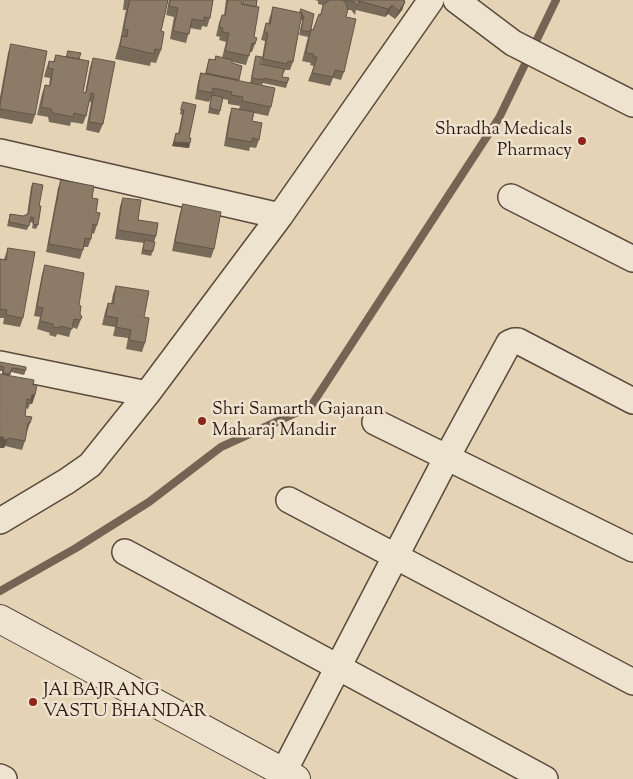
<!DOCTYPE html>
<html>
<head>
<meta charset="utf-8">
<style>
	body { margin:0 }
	canvas { display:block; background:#e4d4b5 }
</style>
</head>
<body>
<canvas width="633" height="779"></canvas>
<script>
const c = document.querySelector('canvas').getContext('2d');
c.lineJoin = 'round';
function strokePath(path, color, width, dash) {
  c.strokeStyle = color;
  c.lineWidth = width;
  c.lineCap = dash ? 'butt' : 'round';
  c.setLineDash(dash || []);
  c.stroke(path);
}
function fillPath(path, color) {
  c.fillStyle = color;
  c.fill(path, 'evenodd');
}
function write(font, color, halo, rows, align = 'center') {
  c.font = font + ' "Sorts Mill Goudy",serif';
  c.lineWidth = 5;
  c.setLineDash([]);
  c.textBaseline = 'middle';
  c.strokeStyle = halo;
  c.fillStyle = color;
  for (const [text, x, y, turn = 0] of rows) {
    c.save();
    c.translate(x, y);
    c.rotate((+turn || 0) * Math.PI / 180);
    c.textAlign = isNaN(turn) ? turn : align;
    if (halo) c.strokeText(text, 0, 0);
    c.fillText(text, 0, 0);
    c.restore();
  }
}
strokePath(new Path2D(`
	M0,591L76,548L149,502L221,447L311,406L499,118L556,0`), '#756453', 8);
const minor = new Path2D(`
	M456,0L513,43L633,104
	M0,152L280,216
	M511,197L633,259
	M0,364L147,394
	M375,422L633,549
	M289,500L633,682
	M0,521L67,481L90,465L147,394L280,216L431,0
	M125,552L545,779
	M0,777L4,779
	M280,779L447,457L509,343L514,341H518L633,401`);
const tertiary = new Path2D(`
	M0,619L296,779`);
strokePath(minor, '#5a493c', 28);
strokePath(tertiary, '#5a493c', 30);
strokePath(minor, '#ede3cf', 25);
strokePath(tertiary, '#ede3cf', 28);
fillPath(new Path2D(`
	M124,0H168L161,31V50L156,63L151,62L150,66L115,59L120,41L126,10H123Z
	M169,0H213L210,18L207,27L202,26L201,30L190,28L186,43L170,39L174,17L166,15Z
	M226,0H242L241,4H242L243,0H257L256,7L254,37L255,44L252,52H250L246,65L232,62V63L239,81L271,107L268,116L254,113L252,121L259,140L256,148L250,147L249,151L224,146L229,117L232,108L239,109L240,106L228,104V100L223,99L219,115L208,113L211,97L209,102L195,99L198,82L201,73L205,74L209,59L214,60L216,56L222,58L226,42L219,40L220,37L216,36L219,23L222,15H224Z
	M315,0H404L405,2L402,10L395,19L388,14L385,17L356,10L355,15L351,10H348L346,17L344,72L341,80L333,78L330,86L308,81L314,66L310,65L311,63L302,61L308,37L299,35L302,21L301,20L293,62L290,70H285L282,77L289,78L286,88L263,83L262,85L250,83L256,56L261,64L265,41L261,40L266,23L268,24L270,16L273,7L300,13L301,9L311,29L313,30L320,15L323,5L318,4V1Z
	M11,44L35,115L32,124L0,118V97L8,53Z
	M68,51L79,59L83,92L85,93L90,67L93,58L103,124L99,133L86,130L91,102H89L86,116L83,124L71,122L70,126L49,122L48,117L37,115L42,94L45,85L49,86L50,78L44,77L46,69L49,61L53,62L56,55L66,57Z
	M183,102L190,143L189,148L172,146L176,133L178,134L182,115L180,114Z
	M61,180L92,198L96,212L97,225L94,234L92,233L91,239L88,247H84L80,259L46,252L58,188Z
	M33,183L39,206L38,225L36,229L32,228L33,223L30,222L27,230L7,226L10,214L23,216L27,215L31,187Z
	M123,198L138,220L156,236L154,242L153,251L151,256L141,254L144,243L115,239L120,206Z
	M183,204L214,249L211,258L172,251L180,213Z
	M8,248L23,318L20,327L3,324L4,318H0V259H4Z
	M45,265L79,305L80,314L82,317L77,329L72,327L69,337L57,334L56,337L49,335L50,333L37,329L40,317L34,316L42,274Z
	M116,286L144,317L145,343L142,352L126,349L128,338L113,336L115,327L102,325L105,312L108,303L111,304L113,294Z
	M0,362L26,370L24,375L11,372L10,376L33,385L35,395L32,404H30L28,409L26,408L25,416L30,423L27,432L25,441L22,450L5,446L4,448H0L2,371H0Z`), '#786a59');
fillPath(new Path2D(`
	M405,2L402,10L395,19L399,11Z
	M392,5L388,14L385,17L388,9Z
	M174,142L190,143L189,148L172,146Z
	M32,395H35L32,404H30Z
	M0,437H4L1,446H0Z
	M3,439L7,440L4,448H0Z`), '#625648');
const building = new Path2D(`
	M130,0H168L161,31L164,32L161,50L155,49L154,54L120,46L122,36L127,37L128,30L124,29Z
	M171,0H213L210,18L204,17V21L192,19L189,34L173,31L178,8L169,6Z
	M228,0H242L241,4L259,7L254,37L257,38L255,44L252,43L249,56L225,51L229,33L222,32L223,28L219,27L222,15H225Z
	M244,0H257L256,7L243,4Z
	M330,0H342L345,2L348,9L346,17L356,19L344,72L335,70L333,77L312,73L317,57H313L314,54L306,53L311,29L313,30L319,14L321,15L323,5Z
	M345,0H404L405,2L399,11L392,5L388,9L359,1L358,6L354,2Z
	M273,7L302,13L293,62L288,61L287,64L263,59L268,33L264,32L266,23L270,24Z
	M301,9L314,14L311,29L309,32L301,30L304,16H302V13H300Z
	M11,44L47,51L35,115L0,109V105Z
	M68,51L81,53L79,59L67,57Z
	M56,55L89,61L83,92L86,93L93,58L115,62L103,124L89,122L94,94L91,93L86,116L74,113L73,117L53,113L51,109L41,107L45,85L50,86L53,69L48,68L49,61L54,62Z
	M216,56L232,60V63L242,66L239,80L206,73L209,59L215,60Z
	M256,56L262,57L260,64L284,69L282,77L289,78L287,83L264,78V80L252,78Z
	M201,73L275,88L271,107L242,101L243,97L231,95L232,92L213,88L212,93L198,90Z
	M212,95L223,97L220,111L210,108Z
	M183,102L196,105L189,138H191L190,143L174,142L176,133L179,134L184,110H181Z
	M232,108L254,112L252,121L262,123L259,140L252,138V142L227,138Z
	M61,180L94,186L92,198L98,199L96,212L100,213L97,225L93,224L91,239L85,238L83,250L49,244Z
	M33,183L43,185L39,206H41L38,225L33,224L34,218L31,217L29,226L9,222L10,214L23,216L28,214Z
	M123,198L141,200L138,220L158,223L156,236L118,230Z
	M183,204L221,212L214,249L175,242Z
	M145,240L155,242L153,251L143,250Z
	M8,248L35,252L23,318L6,315L7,310L0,309V259L6,260Z
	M45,265L84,273L79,305L81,306L80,314L82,317L80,320L74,319L72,329L60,326L59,328L53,327V324L40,321L43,308L37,307Z
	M116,286L149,291L144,317L149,318L145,343L129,340L131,330L116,327L118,318L106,316L108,303L113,304Z
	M0,362L26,367V370L12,368L10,374L3,373L4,367L0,366Z
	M0,374L34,380L33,385H37L35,395H32L31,400L27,399L25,416L32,417L30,423H28L25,441L8,438L7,440L3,439L4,437H0Z`);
fillPath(building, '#8c7b67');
strokePath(building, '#625648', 1);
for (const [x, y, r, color] of [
	[582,141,5,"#8f2418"],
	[202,421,5,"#8f2418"],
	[33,702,5,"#8f2418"]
]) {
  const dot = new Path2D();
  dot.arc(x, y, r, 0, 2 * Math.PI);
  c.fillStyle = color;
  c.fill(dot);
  strokePath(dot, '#ede3cf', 2);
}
write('18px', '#2c1b13', '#ede3cf', [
	["Shradha Medicals",572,131,"right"],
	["Pharmacy",572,152,"right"],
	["Shri Samarth Gajanan",212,411],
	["Maharaj Mandir",212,432],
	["JAI BAJRANG",43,692],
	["VASTU BHANDAR",43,713]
], 'left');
</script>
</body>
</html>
